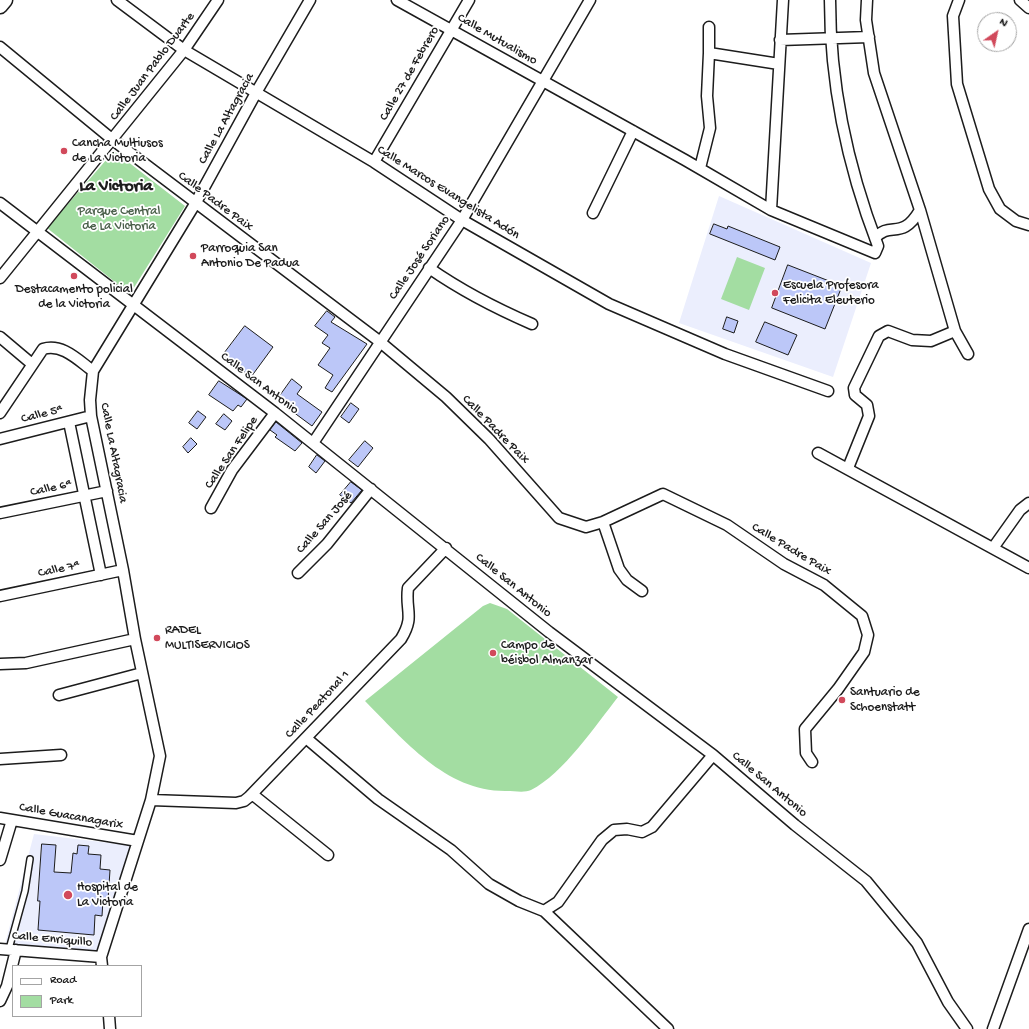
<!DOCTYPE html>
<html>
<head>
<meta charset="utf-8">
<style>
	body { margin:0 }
	#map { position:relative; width:1029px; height:1029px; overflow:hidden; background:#fff; font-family:"Gochi Hand",sans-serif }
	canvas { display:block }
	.legend { position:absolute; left:12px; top:965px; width:130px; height:52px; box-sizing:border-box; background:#fff; border:1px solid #a4a4a4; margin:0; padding:5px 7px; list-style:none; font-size:12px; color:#1c1c1c }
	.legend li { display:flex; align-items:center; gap:8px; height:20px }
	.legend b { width:20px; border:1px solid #a4a4a4 }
	.north { position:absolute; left:977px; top:12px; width:40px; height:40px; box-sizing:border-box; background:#fff; border:1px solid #a4a4a4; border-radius:50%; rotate:34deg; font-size:11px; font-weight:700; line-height:16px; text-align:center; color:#1c1c1c }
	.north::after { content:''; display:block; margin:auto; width:14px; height:18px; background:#d1495b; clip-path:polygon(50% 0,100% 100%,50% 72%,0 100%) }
</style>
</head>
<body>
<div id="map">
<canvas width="1029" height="1029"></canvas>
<ul class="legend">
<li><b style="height:5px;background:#fff"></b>Road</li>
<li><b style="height:11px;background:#a3dda2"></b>Park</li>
</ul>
<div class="north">N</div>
</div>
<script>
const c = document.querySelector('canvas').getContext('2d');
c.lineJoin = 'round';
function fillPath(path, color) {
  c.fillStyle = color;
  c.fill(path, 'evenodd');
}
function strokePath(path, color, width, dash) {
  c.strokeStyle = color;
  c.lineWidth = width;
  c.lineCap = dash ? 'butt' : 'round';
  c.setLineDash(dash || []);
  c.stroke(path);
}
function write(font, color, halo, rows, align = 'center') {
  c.font = font + ' "Gochi Hand",sans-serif';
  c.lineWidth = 3.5;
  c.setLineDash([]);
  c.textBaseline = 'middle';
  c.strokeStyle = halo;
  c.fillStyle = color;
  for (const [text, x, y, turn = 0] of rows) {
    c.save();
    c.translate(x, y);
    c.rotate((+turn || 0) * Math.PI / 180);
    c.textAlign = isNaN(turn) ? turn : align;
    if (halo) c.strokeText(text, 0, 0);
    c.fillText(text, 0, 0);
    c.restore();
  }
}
fillPath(new Path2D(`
	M719,196L871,263L833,377L679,323Z
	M34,834L135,846L98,952L5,944Z`), '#ebeefd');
fillPath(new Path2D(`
	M114,151L185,206L130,294L47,228Z
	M737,257L765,268L749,310L721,299Z
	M490,603L507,609L618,697C596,725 563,774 531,790C525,793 514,791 507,791C446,792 404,740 365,701L483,606Z`), '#a3dda2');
const building = new Path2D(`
	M714,224L727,229L728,226L780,247L775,260L710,234Z
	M788,265L842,286L825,329L772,308Z
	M327,311L335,317L331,322L367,344L332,392L325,388L333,375L318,365L330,348L322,343L328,335L315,326Z
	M727,317L738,321L734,333L723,329Z
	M765,322L797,335L788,355L756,342Z
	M245,326L273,347L251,377L223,355Z
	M292,379L302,387L297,394L322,412L312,426L277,400Z
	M219,381L247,399L241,407L238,405L233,411L209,395Z
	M351,403L359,409L349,423L341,417Z
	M198,411L206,417L197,429L189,423Z
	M224,414L232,421L225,430L216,424Z
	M276,422L302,443L295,451L275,437L277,435L270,430Z
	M191,438L197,444L188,453L183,447Z
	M365,441L373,448L358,467L349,460Z
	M317,455L325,461L316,473L309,467Z
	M351,482L362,490L351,503L340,495Z
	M42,844L56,845L54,872L71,873L73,853L77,854L78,845L89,846L88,854L101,855L100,869L110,870L108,900H103L102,916L95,915L94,935L38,930L40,901H38Z`);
fillPath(building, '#bcc7f8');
strokePath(building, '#1c1c1c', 1);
const lane = new Path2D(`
	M9,949L25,891L30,859`);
const street = new Path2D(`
	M117,0L184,50L374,162L462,220L609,304L725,354L828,391
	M397,0L685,160L771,210L875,253L878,246C848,168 830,84 830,0
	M867,0L866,20L874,73L920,210L955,331L968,354
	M959,0L953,16L957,84L989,189L1000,209L1016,221L1029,225
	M1020,0L1029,8
	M709,27V53L779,64
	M780,40L869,37
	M0,47L113,140L379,341L446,397L489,439L559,518L586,527L603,522L663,494L727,525L784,564L824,585L862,616L868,635L864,652L838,689L805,729L806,753L812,762
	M374,162L469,0
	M700,168L710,128L707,96L709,53
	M0,203L275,413L549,632L713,755L795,825L866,881L917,943L948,1002L967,1029
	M771,210L783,0
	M593,213L633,131
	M875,238C891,220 901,242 920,210
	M429,268C462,291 495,308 532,324
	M0,278L184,50L218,0
	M0,337L32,364
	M0,413L43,349C62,343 78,360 93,371
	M69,422L101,575
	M0,439L91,416
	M313,443L462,220L590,0
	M818,453L1029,568
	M848,468L869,416L867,405L855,395L854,388L879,336L888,331L912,340L931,341L955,331
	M211,508L232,470L275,413
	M0,513L107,491
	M603,522L619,569L627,580L642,591
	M993,548L1020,510L1029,503
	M298,573L327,544L371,489
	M0,596L123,570
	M0,664L26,663L135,639
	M59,695L142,673
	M306,738L378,799L451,850L489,884L519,901L544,911L558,902L602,840L614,830L627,829L642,832L652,827L713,755
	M0,759L61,755
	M252,794L328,855
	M151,800L236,803L244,801L249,797L401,639C415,616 405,611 408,588L446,548
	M0,818L138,841
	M0,860L12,820
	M544,911L668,1029
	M0,949L101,957
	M102,966L101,957L151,800L160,756L135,639L123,570L91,416L90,400L93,371L195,204L257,91L310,0
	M0,1001L7,986L16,950
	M109,1016L110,1029
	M993,1029L1029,929`);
const secondary = new Path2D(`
	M0,6L5,0`);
strokePath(lane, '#1c1c1c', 8);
strokePath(street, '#1c1c1c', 13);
strokePath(secondary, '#1c1c1c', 17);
strokePath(lane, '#fff', 5);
strokePath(street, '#fff', 10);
strokePath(secondary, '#fff', 14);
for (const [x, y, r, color] of [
	[64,151,4,"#d1495b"],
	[193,256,4,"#d1495b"],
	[74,276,4,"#d1495b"],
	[775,293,4,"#d1495b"],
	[157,638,4,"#d1495b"],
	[493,653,4,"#d1495b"],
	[842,700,4,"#d1495b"],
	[68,895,5,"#d1495b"]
]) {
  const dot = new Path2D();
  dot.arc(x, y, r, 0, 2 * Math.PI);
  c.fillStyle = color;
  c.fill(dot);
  strokePath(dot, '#fff', 1.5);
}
write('13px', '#1c1c1c', '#fff', [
	["Calle Mutualismo",497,40,30],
	["Calle Juan Pablo Duarte",153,67,-53],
	["Calle 27 de Febrero",410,74,-60],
	["Calle La Altagracia",227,119,-61],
	["Calle Marcos Evangelista Adón",448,193,32],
	["Calle Padre Paix",215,202,37],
	["Calle José Soriano",420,258,-56],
	["Calle San Antonio",259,384,37],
	["Calle 5ª",42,415,-14],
	["Calle Padre Paix",495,430,46],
	["Calle La Altagracia",113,453,79],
	["Calle San Felipe",232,453,-56],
	["Calle 6ª",51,489,-12],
	["Calle San José",325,523,-49],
	["Calle Padre Paix",791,550,31],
	["Calle 7ª",59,570,-12],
	["Calle San Antonio",513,586,39],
	["Calle Peatonal 1",318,705,-47],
	["Calle San Antonio",769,785,40],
	["Calle Guacanagarix",71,817,10],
	["Calle Enriquillo",52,940,5]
]);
write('13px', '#1c1c1c', '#fff', [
	["Cancha Multiusos",72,144],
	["de La Victoria",72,159],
	["Parroquia San",201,249],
	["Antonio De Padua",201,264],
	["Escuela Profesora",783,286],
	["Felicita Eleuterio",783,301],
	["Destacamento policial",74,290,"center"],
	["de la Victoria",74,305,"center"],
	["RADEL",165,631],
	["MULTISERVICIOS",165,646],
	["Campo de",501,646],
	["béisbol Almanzar",501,661],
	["Santuario de",850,693],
	["Schoenstatt",850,708],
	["Hospital de",77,888],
	["La Victoria",77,903]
], 'left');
write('13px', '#4b604b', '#fff', [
	["Parque Central",119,212],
	["de La Victoria",119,227]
]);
write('bold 17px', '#1c1c1c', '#fff', [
	["La Victoria",116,187]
]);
</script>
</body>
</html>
